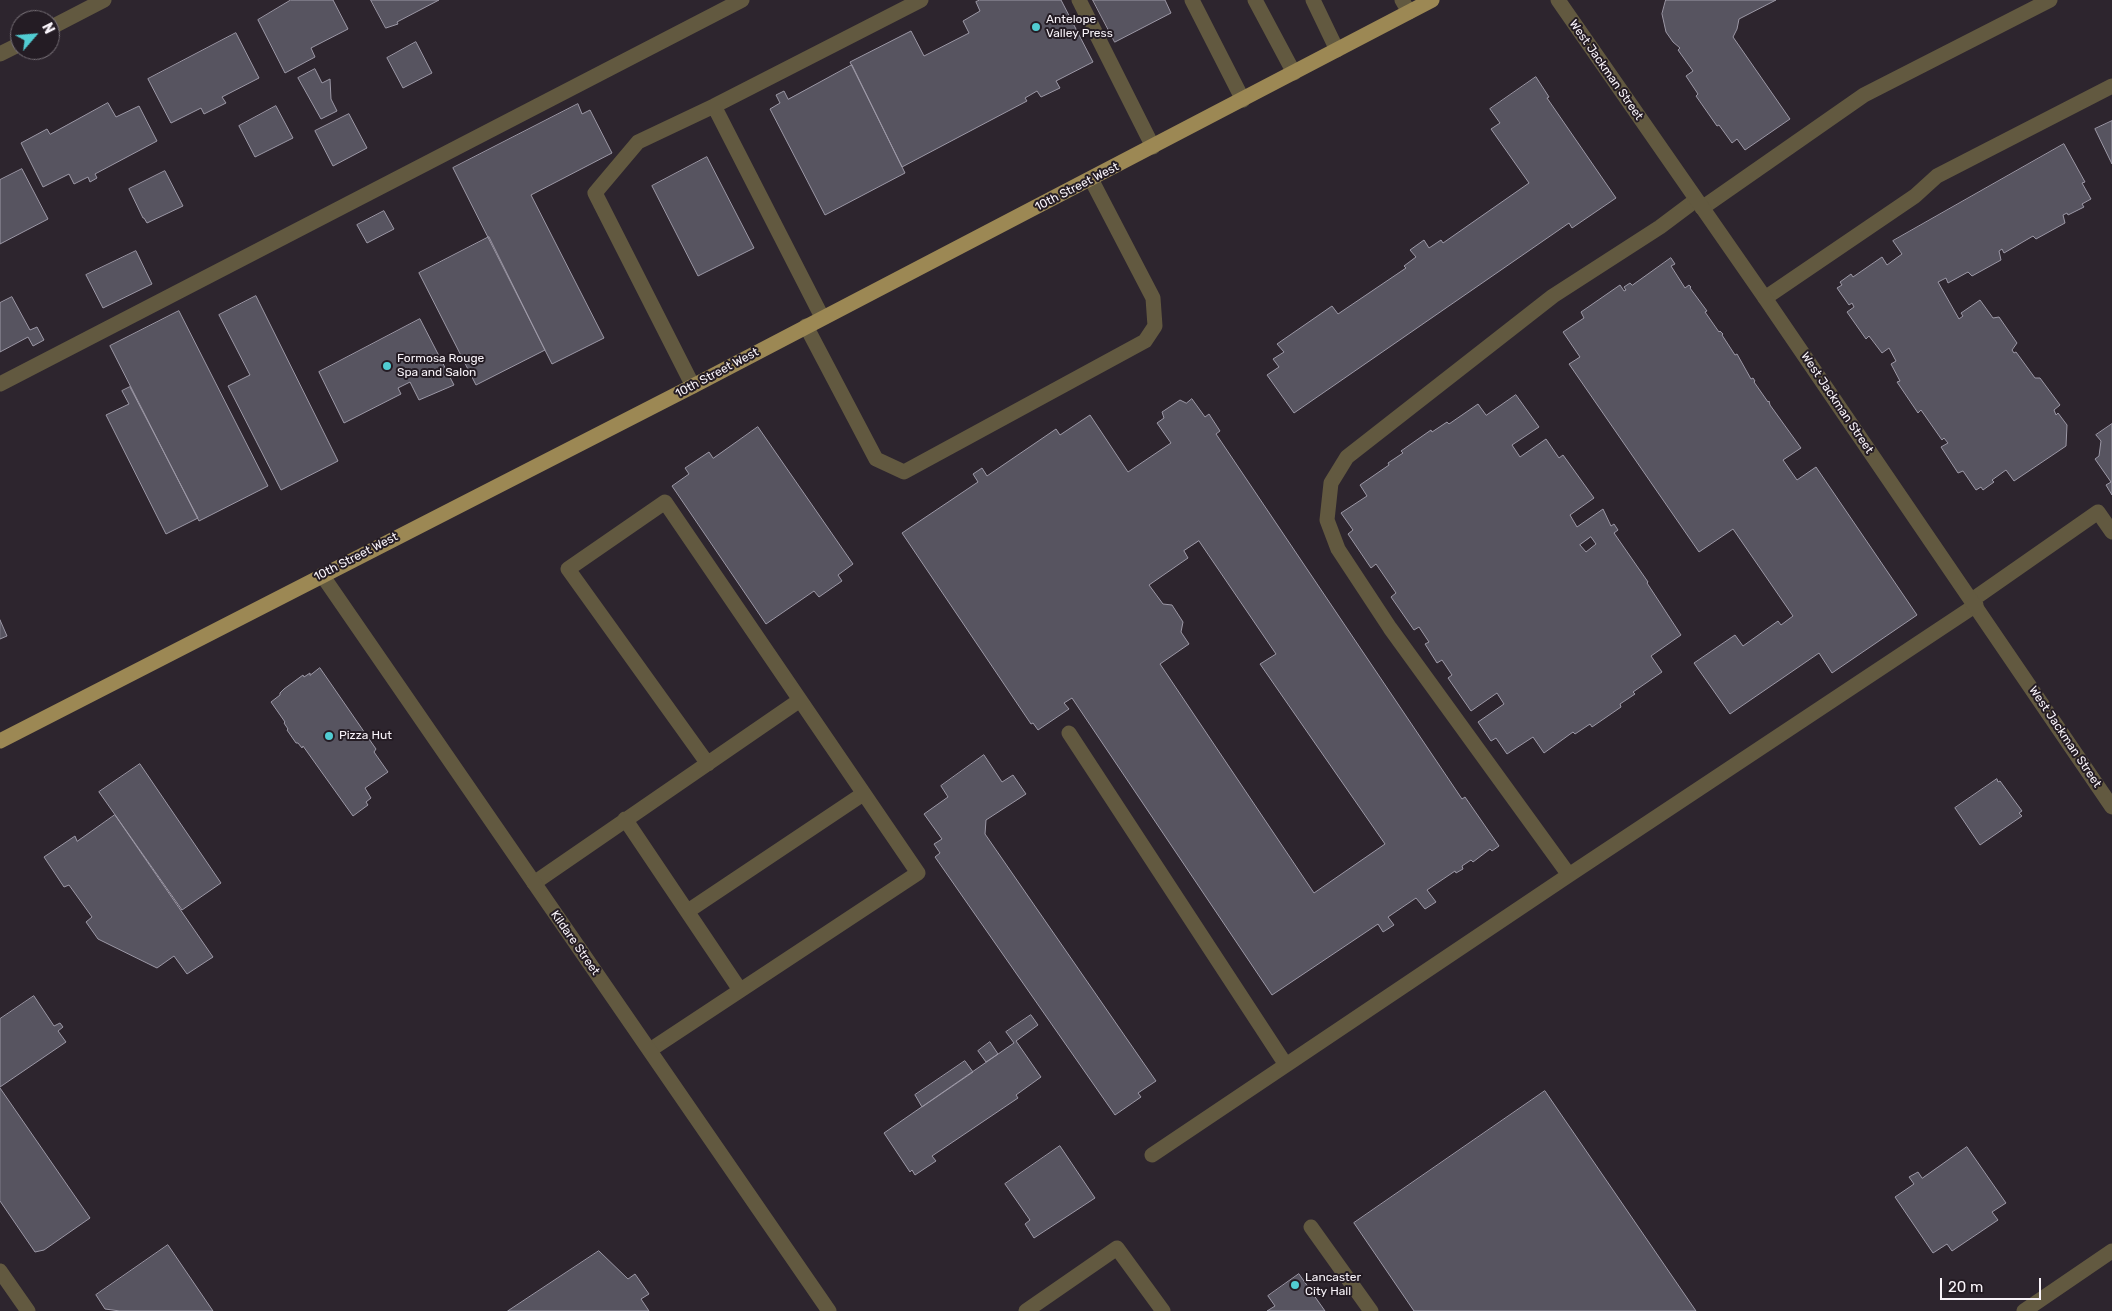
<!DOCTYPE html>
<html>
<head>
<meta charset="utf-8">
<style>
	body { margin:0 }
	#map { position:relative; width:2112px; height:1311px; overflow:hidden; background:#2d252e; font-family:Rubik,sans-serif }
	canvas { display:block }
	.north { position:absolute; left:10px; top:10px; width:50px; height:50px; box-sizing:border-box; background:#241c24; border:1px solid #797279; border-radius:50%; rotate:63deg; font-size:14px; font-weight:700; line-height:20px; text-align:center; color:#f8f3f9 }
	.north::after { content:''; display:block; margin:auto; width:18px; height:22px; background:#51ccd2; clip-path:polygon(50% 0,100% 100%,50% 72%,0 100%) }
	.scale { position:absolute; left:1940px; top:1278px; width:101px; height:22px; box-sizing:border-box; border:2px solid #f8f3f9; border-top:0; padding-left:6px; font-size:15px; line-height:18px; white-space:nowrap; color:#f8f3f9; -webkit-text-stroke:4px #241c24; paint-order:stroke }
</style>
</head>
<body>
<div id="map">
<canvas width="2112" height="1311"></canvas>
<div class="north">N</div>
<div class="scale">20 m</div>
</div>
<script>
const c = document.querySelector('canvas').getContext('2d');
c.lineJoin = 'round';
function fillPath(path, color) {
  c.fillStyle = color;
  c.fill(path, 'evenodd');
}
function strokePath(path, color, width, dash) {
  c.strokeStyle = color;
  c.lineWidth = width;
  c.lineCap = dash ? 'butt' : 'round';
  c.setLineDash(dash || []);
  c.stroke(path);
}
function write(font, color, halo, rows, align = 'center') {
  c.font = font + ' Rubik,sans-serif';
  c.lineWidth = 4;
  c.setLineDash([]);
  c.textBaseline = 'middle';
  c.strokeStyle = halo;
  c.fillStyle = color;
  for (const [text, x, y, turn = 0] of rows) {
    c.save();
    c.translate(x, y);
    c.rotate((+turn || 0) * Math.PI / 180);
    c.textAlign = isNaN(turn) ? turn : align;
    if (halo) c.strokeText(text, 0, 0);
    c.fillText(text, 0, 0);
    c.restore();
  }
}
const building = new Path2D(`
	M291,0H333L348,29L311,48L315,57L285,73L258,20Z
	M371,0H439L397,22L398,24L386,28Z
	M980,0H1061L1093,62L1056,81L1060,88L1041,97L1037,91L1025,98L1027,101L902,167L850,62L911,31L924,56L969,33L963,21L980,11L976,2Z
	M1093,0H1165L1171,13L1115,42Z
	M1666,0H1776L1739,19L1737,29L1733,37L1790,119L1745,150L1737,139L1732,143L1719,125L1717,126L1696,96L1698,94L1686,76L1693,71L1678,50L1680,48L1673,42L1666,32L1662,14Z
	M236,33L259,78L222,97L226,103L204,114L201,108L171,123L148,79Z
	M416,42L432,73L403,88L387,58Z
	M852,65L905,173L825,215L770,109L780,103L776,95L784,91L788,99Z
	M315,69L322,83L330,79L331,99L337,111L321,119L298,78Z
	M1536,77L1549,97L1547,98L1616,198L1572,228L1569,223L1294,413L1267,375L1279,367L1273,359L1284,352L1277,344L1332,306L1338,314L1406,268L1404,266L1416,257L1410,250L1424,240L1429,248L1441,240L1443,243L1529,183L1491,129L1500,123L1490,109Z
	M108,103L116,117L139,106L157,141L95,174L97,178L90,182L88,177L74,184L69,174L43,187L21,143L47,129L50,134Z
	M578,104L582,114L590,110L612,153L531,195L604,338L552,364L453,168Z
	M276,106L293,138L255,157L239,126Z
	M349,114L367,148L333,166L315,131Z
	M2112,121V164L2095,129Z
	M2064,144L2085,182L2082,183L2091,199L2082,204L2084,207L2068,215L2067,213L2063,215L2065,223L2036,239L2033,236L2004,253L2002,249L1999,251L2001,260L1972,276L1968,272L1948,283L1946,278L1938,282L1959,319L1963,316L1961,313L1980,300L1993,318L1999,317L2017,343L2012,350L2014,353L2016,352L2035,378H2040L2060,405L2054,410L2056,415L2058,413L2067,425L2066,446L2014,481L2006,470L1992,480L1994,482L1983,490L1981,487L1976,490L1963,471L1958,473L1941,447L1948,443L1944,438L1942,440L1921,410L1918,413L1897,382L1900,381L1891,364L1896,361L1889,348L1882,353L1869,336L1866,339L1847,312L1854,307L1852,303L1849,305L1837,288L1842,285L1840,282L1851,274L1853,277L1882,257L1887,265L1902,254L1893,241Z
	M707,157L754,248L698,276L652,186Z
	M22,169L48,219L0,244V180Z
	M165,171L183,206L147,223L144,218H143L129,189Z
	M384,211L394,229L367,243L357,225Z
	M489,237L545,350L476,385L419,273Z
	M136,251L152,284L103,308L86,275Z
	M1671,258L1675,264L1671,266L1685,288L1689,285L1691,287L1690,288L1707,311L1705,312L1719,332L1720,331L1723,334L1722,335L1735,355L1737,354L1751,379L1753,378L1755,381L1754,382L1768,402L1769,401L1770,405L1801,448L1783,460L1797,480L1816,467L1917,615L1832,673L1819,653L1730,714L1694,663L1735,635L1743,646L1778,621L1781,625L1793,616L1733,529L1699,552L1569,364L1580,357L1563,332L1584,318L1581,312L1620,285L1624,291L1626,290L1624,287L1630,283L1632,285Z
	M256,296L338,461L281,490L228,386L250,375L219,315Z
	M12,297L30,330L37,327L44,340L33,346L28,337L0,352V303Z
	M179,311L268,486L199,521L110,346Z
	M420,319L454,385L419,400L410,382L398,388L401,394L344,423L319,372Z
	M130,387L198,518L166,534L106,415L129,404L122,391Z
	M1516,395L1539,427L1512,445L1520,457L1546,439L1559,458L1563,455L1594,498L1570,515L1577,527L1603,509L1611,526L1614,524L1618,530L1614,533L1648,582L1647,583L1681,635L1651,656L1662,672L1633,692L1635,694L1620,704L1621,707L1592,727L1590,724L1575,734L1573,732L1544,753L1533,737L1507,754L1496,738L1491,741L1478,722L1504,704L1497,693L1471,711L1448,678L1452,675L1442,660L1437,663L1425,644L1429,642L1419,627L1414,630L1391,597L1396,593L1376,564L1371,568L1348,534L1353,530L1341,513L1367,496L1360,485L1389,465L1388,463L1403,453L1401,451L1431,430L1432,432L1447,422L1449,424L1478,404L1486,415ZM1591,537L1596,544L1586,552L1580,545Z
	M1192,399L1205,417L1209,414L1220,431L1216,434L1462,799L1465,797L1499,846L1492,851L1490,849L1473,862L1471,860L1462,866L1463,869L1456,873L1455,871L1427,890L1436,902L1425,909L1416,898L1388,917L1394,925L1383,932L1378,924L1272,995L1072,698L1064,703L1069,709L1038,730L1033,723L1031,724L902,533L978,482L973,474L982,468L987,476L1056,429L1060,435L1090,415L1128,472L1171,443L1157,423L1164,418L1162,412L1180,400L1186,403ZM1199,541L1276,654L1260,664L1385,844L1314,893L1160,664L1189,644L1181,632L1183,622L1172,605L1163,604L1149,585L1188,558L1184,551Z
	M2112,424V495L2106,485L2111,482L2095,459L2099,456L2101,441L2096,435Z
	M758,427L853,564L838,575L842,581L819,597L814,591L766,624L672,486L689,474L685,468L709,452L713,458Z
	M0,620L7,636L0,639Z
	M320,668L376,749L374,752L388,772L365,788L371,798L366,802L368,805L353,816L303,746L302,748L298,743H296L287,730L288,729L284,723L285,722L271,702L280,695V693L284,689L303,675L304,677L310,673V675Z
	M984,755L1002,782L1013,775L1026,794L986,820L985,834L1156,1081L1138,1093L1141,1097L1115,1115L935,857L940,853L934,844L942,839L924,814L948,797L941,786Z
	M140,764L221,883L182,910L99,792Z
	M1997,779L1998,782L2000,781L2022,811L2019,813L2022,816L1980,845L1955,808Z
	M115,815L213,957L187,974L174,956L157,968L98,939L86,922L92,917L69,885L64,887L44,857L75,836L77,841Z
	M34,996L54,1026L60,1023L63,1027L58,1031L66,1042L0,1087V1019Z
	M1031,1015L1038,1025L1016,1041L1041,1077L1016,1095L1018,1098L932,1156L936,1161L915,1175L912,1170L910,1172L884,1133L1014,1043L1006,1032Z
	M990,1042L998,1054L986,1062L978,1051Z
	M965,1061L973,1072L922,1107L915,1095Z
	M0,1088L90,1218L44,1250L35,1252L0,1201Z
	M1545,1091L1696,1311H1414L1354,1223Z
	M1060,1146L1095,1198L1034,1238L1025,1224L1030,1220L1005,1184Z
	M1967,1147L2006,1203L1992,1212L1998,1220L1952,1251L1947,1244L1933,1253L1895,1197L1914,1184L1909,1177L1918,1172L1922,1178Z
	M168,1245L213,1311H120L105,1309L96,1295Z
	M599,1251L628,1279L635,1274L649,1294L641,1299L649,1311H508Z
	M1299,1274L1325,1311H1267L1275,1306L1268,1296Z`);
fillPath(building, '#575460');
strokePath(building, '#9c98a6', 1);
strokePath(new Path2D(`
	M1079,0L1153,147
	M1192,0L1243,100
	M1255,0L1294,73
	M1313,0L1337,50
	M1402,0L1409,12
	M714,106L822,317
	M1702,208L1864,95L2050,0
	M1765,298L1915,196L1937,176L2112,86
	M806,326L876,459L904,472L1145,341L1155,326L1153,298L1091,179
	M0,384L742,0
	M693,386L595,193L638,142L714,106L921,0
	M1972,600L2098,512L2112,532
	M1069,733L1286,1065
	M625,819L740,990
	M1569,875L1390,628L1338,549L1327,520L1331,483L1347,457L1553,296L1660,227L1696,200
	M534,883L800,700
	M688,911L863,794
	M650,1050L918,873L665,502L568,569L708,764
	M1152,1155L1569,875L1976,605
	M1311,1227L1371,1311
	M1026,1311L1117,1248L1163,1311`), '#625940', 15);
strokePath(new Path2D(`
	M1558,0L1765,298L2112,807
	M50,28L104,0
	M0,54L20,44
	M322,575L829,1311
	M2024,1311L2112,1251`), '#625940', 15);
strokePath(new Path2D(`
	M0,1271L28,1311`), '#625940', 15);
strokePath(new Path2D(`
	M0,741L693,386L1432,0`), '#9c8854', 15);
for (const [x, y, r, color] of [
	[1036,27,5,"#51ccd2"],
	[387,366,5,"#51ccd2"],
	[329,736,5,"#51ccd2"],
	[1295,1285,5,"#51ccd2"]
]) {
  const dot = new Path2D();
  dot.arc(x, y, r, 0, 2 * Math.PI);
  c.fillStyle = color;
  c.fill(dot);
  strokePath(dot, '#241c24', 2);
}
write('12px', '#f8f3f9', '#241c24', [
	["Antelope",1046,20],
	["Valley Press",1046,34],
	["Formosa Rouge",397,359],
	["Spa and Salon",397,373],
	["Pizza Hut",339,736],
	["Lancaster",1305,1278],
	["City Hall",1305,1292]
], 'left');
write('12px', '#f8f3f9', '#241c24', [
	["West Jackman Street",1606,70,55],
	["10th Street West",1077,187,-27],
	["10th Street West",717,373,-28],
	["West Jackman Street",1837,403,56],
	["10th Street West",356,557,-27],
	["West Jackman Street",2065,737,56],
	["Kildare Street",575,943,55]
]);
</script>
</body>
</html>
